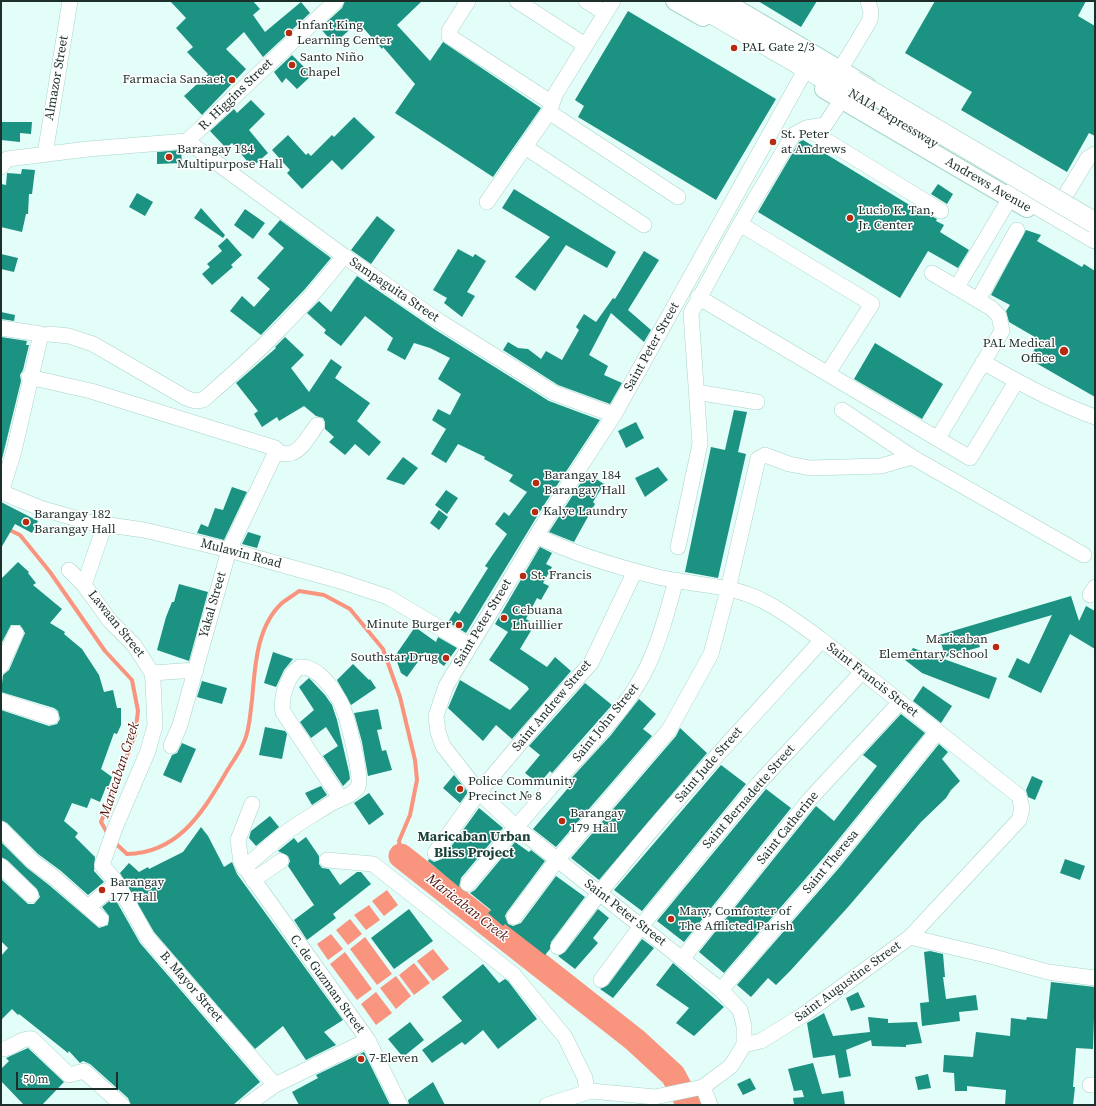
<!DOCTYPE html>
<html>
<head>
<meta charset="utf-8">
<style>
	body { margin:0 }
	#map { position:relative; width:1096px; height:1106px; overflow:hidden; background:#e3fdf8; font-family:"Source Serif 4",serif }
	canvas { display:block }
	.frame { position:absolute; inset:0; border:2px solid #1d2f2b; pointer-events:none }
	.scale { position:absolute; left:16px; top:1072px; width:102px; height:18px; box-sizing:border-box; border:2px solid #1d2f2b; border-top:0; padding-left:5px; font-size:12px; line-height:14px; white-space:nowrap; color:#1d2f2b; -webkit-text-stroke:3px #fff; paint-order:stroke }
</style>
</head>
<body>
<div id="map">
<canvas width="1096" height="1106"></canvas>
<div class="frame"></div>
<div class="scale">50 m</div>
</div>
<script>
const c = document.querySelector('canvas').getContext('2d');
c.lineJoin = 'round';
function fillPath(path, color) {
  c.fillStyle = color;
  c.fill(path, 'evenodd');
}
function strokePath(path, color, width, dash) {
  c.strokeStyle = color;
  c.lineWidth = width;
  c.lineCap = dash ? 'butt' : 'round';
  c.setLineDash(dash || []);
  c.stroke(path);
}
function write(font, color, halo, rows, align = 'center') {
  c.font = font + ' "Source Serif 4",serif';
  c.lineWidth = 3;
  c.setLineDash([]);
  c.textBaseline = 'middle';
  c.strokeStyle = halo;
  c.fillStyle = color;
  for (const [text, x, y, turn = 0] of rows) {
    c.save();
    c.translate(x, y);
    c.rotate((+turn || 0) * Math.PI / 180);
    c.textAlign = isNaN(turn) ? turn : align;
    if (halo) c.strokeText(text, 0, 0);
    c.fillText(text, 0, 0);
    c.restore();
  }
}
fillPath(new Path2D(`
	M387,890L398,905L384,916L372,901Z
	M369,905L380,920L366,930L354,915Z
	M350,919L362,934L348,945L336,930Z
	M331,934L343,949L328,960L317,944Z
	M365,937L392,974L377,985L350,949Z
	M433,949L449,969L433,981L417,961Z
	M345,952L372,989L357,1000L330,964Z
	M414,963L430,983L414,995L399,975Z
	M396,976L411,996L396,1009L380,988Z
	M376,992L392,1013L376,1025L361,1004Z`), '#f9947f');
strokePath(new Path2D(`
	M1,526L20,535L50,572L105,651L132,680L138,711L135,735L101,822L108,834
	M113,841L127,854C177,853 201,815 224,776C230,765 239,754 244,742C250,729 250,714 252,700C255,668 256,627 282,603C287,599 294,595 299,591L324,595L350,609L383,649L400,697L415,760L417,780L410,815L399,841L401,856`), '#f9947f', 4);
strokePath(new Path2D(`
	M401,856L635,1040L673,1075L689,1105`), '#f9947f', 25);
fillPath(new Path2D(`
	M170,1H253L260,9L253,15L265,32L301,2L310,13L263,57L244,32L226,49L246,69L202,115L184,96L208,74L187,52L193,47L176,28L186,18Z
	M345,1H422L397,25L430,61L443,42L541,108L493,177L395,113L415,84L383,47L382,49L358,22L334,44L320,28L342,8Z
	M758,1H817L801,27Z
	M935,1H1086L1078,16L1095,26V136L1089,133L1067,172L961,110L972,92L905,53Z
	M628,11L776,99L716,200L578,117L584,106L575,100Z
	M292,55L312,75L297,89L286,78L282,83L274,72Z
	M251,100L265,114L249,130L268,153L252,167L232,143L226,148L210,131L234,109L237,113Z
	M354,117L375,137L342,170L332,160L302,189L287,173L290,170L272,150L288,135L306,155L308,153L311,156L332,135L334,137Z
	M1,122H32L31,134L20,133V142L1,140Z
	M803,140L921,212L922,210L937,219L936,221L944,225L940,232L969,250L958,268L928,251L900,298L758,212L799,142Z
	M181,150L182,163L157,164V152Z
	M22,169L35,170L32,194H29L28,214H26L22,232L1,227V184L6,185L7,173L21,174Z
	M938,184L953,194L947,204L931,194Z
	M514,189L616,252L607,268L566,245L535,291L515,277L550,237L502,208Z
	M137,193L153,202L145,216L129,207Z
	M201,208L225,235L223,238L194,218Z
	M245,209L265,223L253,239L234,225Z
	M377,216L395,230L371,264L351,250Z
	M280,220L331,258L305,289L261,335L230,311L242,296L254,307L270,289L257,278L284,248L268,234Z
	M1026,230L1041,235L1037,241L1082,267L1084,264L1095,271V397L1029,359L1040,340L1009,322L1006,311L1010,305L991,295Z
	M227,238L242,255L231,265L233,267L212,285L202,274L210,267L207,264L222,251L218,246Z
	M458,249L473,257L475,254L486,261L467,292L475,296L462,317L444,303L447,298L433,290Z
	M644,251L659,260L628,310L651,330L644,342L611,313L589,355L608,366L604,375L622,383L610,404L558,385L503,350L508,342L518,348L528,349L541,359L546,351L562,360L579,330L576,327L584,314L596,322L613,298L615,299Z
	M1,254L18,258L14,272L1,269Z
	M357,276L434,329L549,401L600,420L544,505L466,633L448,622L455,611L459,614L488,568L485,566L507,534L495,524L504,512L509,516L527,492L509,481L513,475L484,459L485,457L458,444L446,463L431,454L446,429L432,420L438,409L450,415L461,394L438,379L450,358L430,348L414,343L405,360L387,350L393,338L365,316L341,346L324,333L326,330L307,313L319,301L331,312Z
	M1,312L15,315L14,321L1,319Z
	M1,337L27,341L26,345H29L23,370L20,375L21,381L1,463Z
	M285,337L304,355L291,368L309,392L331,359L342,367L335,378L370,403L357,421L381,442L369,456L355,444L345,455L329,442L334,437L325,429V422L323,418L316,416L304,406L279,421L277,417L262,427L254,414L258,411L236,383L276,348L275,347Z
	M875,343L943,384L922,419L854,379Z
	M734,410L747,412L738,452L746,454L718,578L685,572L711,447L725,450Z
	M636,422L644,438L626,448L618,431Z
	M403,457L418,468L404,485L386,479Z
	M658,467L668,480L645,497L635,478Z
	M587,473L604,484L593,502L595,504L574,542L549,532Z
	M232,487L247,492L224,540L197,533L201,524L208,527L215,508L223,510Z
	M446,490L458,498L447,514L435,505Z
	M1,502L38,521L32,533L15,524L1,548Z
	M439,510L448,517L439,530L430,523Z
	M248,532L261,536L257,548L242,544Z
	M540,547L552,553L546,564L552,567L543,583L549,586L541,600L537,598L526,619L535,624L520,649L547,667L555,657L571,671L512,739L496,725L483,741L448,708L460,680L510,710L529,689L527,686L489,660L508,632L495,624Z
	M18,562L29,572L28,573L36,583L33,585L62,609L50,623L65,632L64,634L82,649L99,675L104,692L113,690L117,708H121V725L117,734L114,733L101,769L112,777L108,788L106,787L100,802L91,798L87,808L72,803L64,821L78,833L75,837L95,857L94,871L104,882L88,895L61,871L38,854L7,823L1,820V710L49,726L57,724L60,719L58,711L54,708L1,692L3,675L9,670L25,633L20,625H11L1,644V579Z
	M179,584L208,592L189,661L157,650L166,617L172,602H174Z
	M1071,596L1079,621L1086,606L1095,611V649L1070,634L1041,693L1008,677L1017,658L1029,664L1052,615L977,637L980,647L945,657L939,635Z
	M415,627L436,642L438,637L457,648L444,666L425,652L407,677L401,673L395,656Z
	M913,648L997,678L989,699L922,673L905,660Z
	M273,652L293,659L284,670L276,687L264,683Z
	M353,664L369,680L370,679L376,688L351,705L337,680Z
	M309,678L325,695L332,705L337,720L349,772L350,779L343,786L323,756L338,746L326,727L311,738L300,722L314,710L299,687Z
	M202,681L227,688L222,704L197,697Z
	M585,683L612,705L574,748L552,773L550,771L539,784L525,773L540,755L529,746Z
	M923,686L952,706L941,723L913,701Z
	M639,699L656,714L643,729L652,736L556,847L533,829L569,787L566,784L611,735Z
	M378,709L382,729L377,730L382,751L386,750L392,770L368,776L362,742L354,713Z
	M901,714L925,733L825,856L724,973L699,952L816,806L834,821L877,766L863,755Z
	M265,727L285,731L287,734L282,759L259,755Z
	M680,728L707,753L599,880L571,858L676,736Z
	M182,743L196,749L181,783L163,775L172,755L177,753Z
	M939,744L948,752L942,759L960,781L951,790L946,798L921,822L848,907L791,970L776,985L768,978L751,997L737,985L839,868Z
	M721,765L746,784L642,911L614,890Z
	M454,775L468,792L460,803L443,788Z
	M1032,776L1043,781L1035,800L1028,797L1026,790Z
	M321,786L327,795L312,805L305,793Z
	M766,789L791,808L684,942L657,921Z
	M369,793L384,814L369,825L354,803Z
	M479,808L503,828L461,878L459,887L428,861L429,859L434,862L442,859Z
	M270,816L279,827L256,846L249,838L251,831Z
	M201,827L208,836L224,867L232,862L237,874L343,1020L324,1032L336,1045L306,1060L283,1026L255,1049L154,932L120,873L129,863L139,872L148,867L149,869L183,852Z
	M306,837L319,856V864L322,868L329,869L340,885L357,872H361L371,884L333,914L336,918L307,940L294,920L314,905L288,866L290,861L288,856L278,851L294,838L298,843Z
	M1,842L27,868L49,885L99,928L108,925L109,916L102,907L114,897L140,943L260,1082L233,1105H131L128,1098L90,1064L83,1061L80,1063L69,1051L68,1053L19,1014L18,1015L12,1009L1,1020V956L8,948L1,941V879L28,904H34L40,897L37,889L7,860L1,857Z
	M515,842L529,852L531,850L545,861L507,912L505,916L508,924L513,926L521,923L556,876L585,897L551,942L550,949L545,955L505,924L503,926L488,913L491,910L470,893L475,890Z
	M1065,859L1085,866L1080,880L1060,873Z
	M409,909L433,941L394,969L371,938Z
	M598,909L609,918L593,938L598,943L575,969L558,956L565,952Z
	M642,939L654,948L613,998L600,989L608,985Z
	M930,951L943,954L945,977H943L946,999L976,995L978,1010L959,1012L960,1021L922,1026L920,1003L929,1002L924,952Z
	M673,963L724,1007L694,1036L676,1023L689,1008L656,985Z
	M483,964L499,983L505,979L508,981L537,1019L498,1049L483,1030L465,1045L462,1042L432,1063L422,1050L462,1021L442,997Z
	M1051,982L1095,987L1093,1049L1076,1048L1073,1087H1075L1073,1105H1005L1006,1090L967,1086V1091H955L954,1073L943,1072L944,1055L973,1057L976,1032L1010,1036L1011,1018L1026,1020L1027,1017L1047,1019Z
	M858,992L865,1007L851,1011L846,998Z
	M824,1013L833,1036L870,1032L868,1017L888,1019V1023L917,1022L922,1043L906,1045V1047L872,1046L871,1040L846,1050L851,1076L839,1078L835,1055L813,1058L807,1023Z
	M410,1022L424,1040L403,1057L388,1039Z
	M28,1048L64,1082L42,1105H24L1,1081V1069L9,1061L6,1058Z
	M364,1052L390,1105H299L292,1092L318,1078L316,1075Z
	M813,1063L822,1094L843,1091L845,1105H794L793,1098L804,1097L802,1090L794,1091L788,1069Z
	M928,1074L931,1088L918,1090L915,1077Z
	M750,1078L756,1089L743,1095L737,1084Z
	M433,1082L445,1105H409L408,1100Z`), '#1c9282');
const minor = new Path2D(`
	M468,1L449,31V36L552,103
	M517,1L585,45
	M586,1L605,13
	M840,70L870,20L871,12L868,1
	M549,112L678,197
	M806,128L941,211
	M187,141L344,256L439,321L554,393L614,415
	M525,147L644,225
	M45,154L70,1
	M1,167L7,159L88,149L187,141L336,1
	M1062,201L1088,158L1095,154
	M487,202L549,112L556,93L613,1
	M740,224L872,304L828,373
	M932,273L991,308L999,316L1002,331L938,438
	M957,287L1010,198
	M698,297L970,458L1016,382
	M978,300L1017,230
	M1,328L41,334L14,451L1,493
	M49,334L69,336L93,344L186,398L195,401L203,400C254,356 303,310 344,256
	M983,362C1019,383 1056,403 1095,417
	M29,377L91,391L275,448L280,453
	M696,392L757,402
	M842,410L912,457L1084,555
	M1,492L40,508L88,522L144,530L229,550L340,581L388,597L470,646
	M537,536C574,554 614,566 654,576C688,585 730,584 761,600C783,610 802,626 822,640L1019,796L1022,809L1019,820L910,937L803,1015L761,1041L744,1045
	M678,547L700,444L691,313L740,224L793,135L806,128L825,125L842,99
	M69,570L84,585L110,621L134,645L152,673L153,681L155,726L152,736L148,751L115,828L102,865L117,883L147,937L275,1085
	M84,585L105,524
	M1090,595L1095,587
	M1,666L16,633
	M152,673L196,670
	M1,701L51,717
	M171,746L180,725L229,550L274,456C280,450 285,456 292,453C303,449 310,434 317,425
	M252,804L238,840L241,862L368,1040L400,1105
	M1,829L32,861L55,878L101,919
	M435,853L479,792L549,709L591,663L635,571
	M327,860L373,864L514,975L565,1037L585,1078L587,1092
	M1,866L31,895
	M244,868C257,857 270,845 284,834C298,823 315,814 330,804C337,800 354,795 358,787C363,776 346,712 340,701C332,687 317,666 300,667C288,674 280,698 283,712L340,798
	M253,880L281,861
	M468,884C498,848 528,813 559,778C586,749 625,710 643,675C659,645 667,612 676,580
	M88,907L117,883
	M514,917L557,860L669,730L711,654L728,590L758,459L765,455L789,464L810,468L881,466L912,457
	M910,937L994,957L1048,972L1095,978
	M558,947C638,839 731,740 822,640
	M682,959L810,799L900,702
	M601,980L641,926L758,784L862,672
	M721,990L832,862L937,732
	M1,1049C12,1050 20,1037 32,1039L69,1075L84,1071L122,1105
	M1090,1085H1095
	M703,1087L710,1105
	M247,1105L275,1085L368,1040
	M547,1105L591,1091L655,1097L703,1087L731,1066L744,1045V1026L740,1010L721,990L515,826L479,792L443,746L438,732L436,716L446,686L552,510L614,415L802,76`);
const major = new Path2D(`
	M675,1L703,17
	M723,1L867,86
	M824,89L1027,208`);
const highway = new Path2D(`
	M691,1L846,91
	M1015,191L1095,238`);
strokePath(minor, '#a8d4cb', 16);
strokePath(major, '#a8d4cb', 20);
strokePath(highway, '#a8d4cb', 22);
strokePath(minor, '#fff', 15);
strokePath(major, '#fff', 18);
strokePath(highway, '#fff', 21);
const highwayBridge = new Path2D(`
	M853,81L1095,223`);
strokePath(highwayBridge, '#a8d4cb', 22, []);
strokePath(highwayBridge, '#fff', 21);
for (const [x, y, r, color] of [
	[289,33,4,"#b62a10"],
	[734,48,4,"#b62a10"],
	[292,65,4,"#b62a10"],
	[232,80,4,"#b62a10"],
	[773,142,4,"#b62a10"],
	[169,157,4,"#b62a10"],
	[850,218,4,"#b62a10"],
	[1064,351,5,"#b62a10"],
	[536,483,4,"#b62a10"],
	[535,512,4,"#b62a10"],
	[26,522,4,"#b62a10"],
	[523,576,4,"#b62a10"],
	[504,618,4,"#b62a10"],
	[459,625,4,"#b62a10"],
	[996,647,4,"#b62a10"],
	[446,658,4,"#b62a10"],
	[460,789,4,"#b62a10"],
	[562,821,4,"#b62a10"],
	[102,890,4,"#b62a10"],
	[671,919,4,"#b62a10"],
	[361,1059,4,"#b62a10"]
]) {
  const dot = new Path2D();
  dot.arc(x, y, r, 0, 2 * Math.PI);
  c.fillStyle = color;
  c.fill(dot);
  strokePath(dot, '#fff', 1.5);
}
write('13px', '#1d2f2b', '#fff', [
	["Infant King",297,26],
	["Learning Center",297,41],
	["PAL Gate 2/3",742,48],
	["Santo Niño",300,58],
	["Chapel",300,73],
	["Farmacia Sansaet",224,80,"right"],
	["St. Peter",781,135],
	["at Andrews",781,150],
	["Barangay 184",177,150],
	["Multipurpose Hall",177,165],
	["Lucio K. Tan,",858,211],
	["Jr. Center",858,226],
	["PAL Medical",1055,344,"right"],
	["Office",1055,359,"right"],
	["Barangay 184",544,476],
	["Barangay Hall",544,491],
	["Kalye Laundry",543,512],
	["Barangay 182",34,515],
	["Barangay Hall",34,530],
	["St. Francis",531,576],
	["Cebuana",512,611],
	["Lhuillier",512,626],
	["Minute Burger",451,625,"right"],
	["Maricaban",988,640,"right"],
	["Elementary School",988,655,"right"],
	["Southstar Drug",438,658,"right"],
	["Police Community",468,782],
	["Precinct № 8",468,797],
	["Barangay",570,814],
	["179 Hall",570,829],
	["Barangay",110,883],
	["177 Hall",110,898],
	["Mary, Comforter of",679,912],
	["The Afflicted Parish",679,927],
	["7-Eleven",369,1059]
], 'left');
write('13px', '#1d2f2b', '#fff', [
	["Almazor Street",57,78,-80],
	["R. Higgins Street",236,95,-44],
	["NAIA Expressway",893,119,31],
	["Andrews Avenue",988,185,30],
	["Sampaguita Street",394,290,34],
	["Saint Peter Street",652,347,-61],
	["Mulawin Road",241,554,15],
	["Yakal Street",213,605,-74],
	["Saint Peter Street",483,623,-59],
	["Lawaan Street",116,624,51],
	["Saint Francis Street",872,680,38],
	["Saint Andrew Street",552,706,-50],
	["Saint John Street",606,723,-51],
	["Saint Jude Street",709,765,-49],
	["Saint Bernadette Street",749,797,-49],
	["Saint Catherine",788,828,-51],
	["Saint Theresa",831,862,-50],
	["Saint Peter Street",625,913,38],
	["Saint Augustine Street",848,982,-36],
	["C. de Guzman Street",327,984,54],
	["B. Mayor Street",191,987,49]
]);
write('italic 14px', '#501308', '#fff', [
	["Maricaban Creek",120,770,-72],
	["Maricaban Creek",467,908,38]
]);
write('bold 14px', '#18413a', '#fff', [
	["Maricaban Urban",474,837],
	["Bliss Project",474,853]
]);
</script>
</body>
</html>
